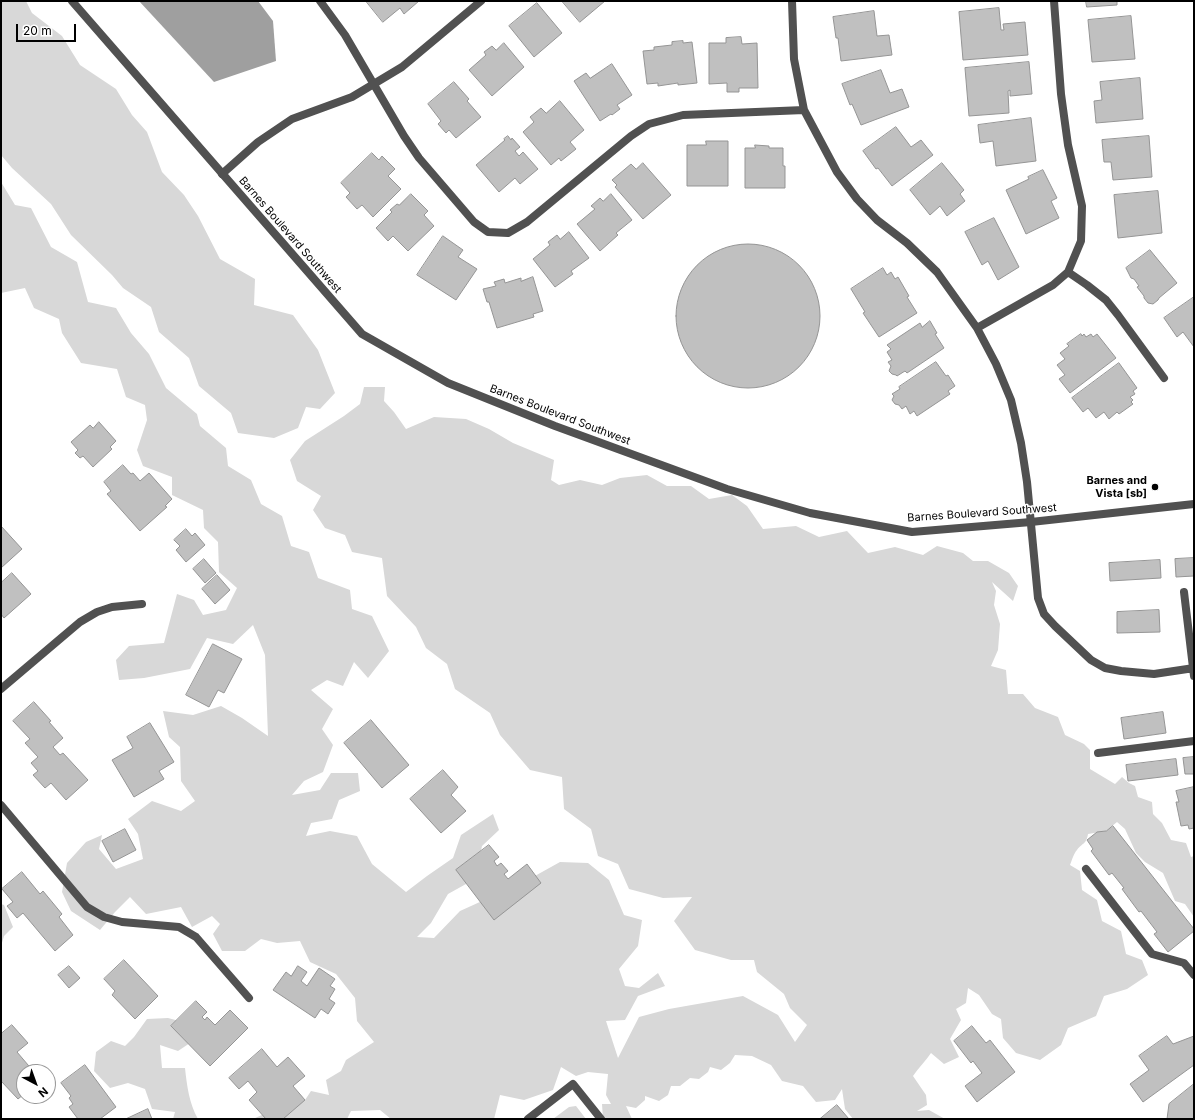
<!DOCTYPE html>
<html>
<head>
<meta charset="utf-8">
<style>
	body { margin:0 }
	#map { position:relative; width:1195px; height:1120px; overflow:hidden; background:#fff; font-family:Inter,sans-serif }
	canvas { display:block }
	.frame { position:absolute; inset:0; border:2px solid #000; pointer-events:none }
	.north { position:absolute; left:16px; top:1064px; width:40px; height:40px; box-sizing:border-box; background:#fff; border:1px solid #999; border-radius:50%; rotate:139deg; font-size:11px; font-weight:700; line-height:16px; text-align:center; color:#000 }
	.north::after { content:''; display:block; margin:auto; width:14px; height:18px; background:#000; clip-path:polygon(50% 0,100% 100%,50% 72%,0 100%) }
	.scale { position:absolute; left:16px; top:24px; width:60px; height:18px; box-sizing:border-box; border:2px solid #000; border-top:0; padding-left:5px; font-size:12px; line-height:14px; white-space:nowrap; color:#000; -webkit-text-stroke:3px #fff; paint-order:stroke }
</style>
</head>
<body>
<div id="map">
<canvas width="1195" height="1120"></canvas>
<div class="frame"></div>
<div class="north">N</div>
<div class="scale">20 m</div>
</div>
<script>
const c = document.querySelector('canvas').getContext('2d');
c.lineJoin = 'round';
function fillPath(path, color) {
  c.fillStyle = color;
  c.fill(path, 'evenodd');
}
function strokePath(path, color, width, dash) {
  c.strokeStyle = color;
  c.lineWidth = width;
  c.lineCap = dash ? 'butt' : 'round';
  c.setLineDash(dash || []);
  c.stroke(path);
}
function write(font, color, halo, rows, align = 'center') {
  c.font = font + ' Inter,sans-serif';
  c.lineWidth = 3;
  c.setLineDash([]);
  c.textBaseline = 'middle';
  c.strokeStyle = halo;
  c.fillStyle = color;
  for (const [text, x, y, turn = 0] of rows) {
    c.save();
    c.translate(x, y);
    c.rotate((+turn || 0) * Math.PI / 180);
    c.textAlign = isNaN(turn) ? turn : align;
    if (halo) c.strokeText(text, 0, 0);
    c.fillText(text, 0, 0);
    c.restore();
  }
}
fillPath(new Path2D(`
	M1,1H26L32,13L62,36L80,65L116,89L132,115L147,132L162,172L184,195L198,216L220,259L255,279L254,305L293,315L318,350L335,393L320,409L306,407L298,428L274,438L238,433L231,413L199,386L189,358L159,332L151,307L123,288L112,275L71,235L51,204L12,168L1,155Z
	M1,182L15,205L31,208L51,247L77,262L88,302L116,308L131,333L149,354L166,388L197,414L200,426L226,448L228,466L251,480L261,504L282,516L291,546L309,552L318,578L350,590L352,609L372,616L389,651L368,678L354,662L343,686L327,680L311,690L333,709L322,729L333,745L323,772L304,781L292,795L320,790L331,773H358L360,791L339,800L332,819L311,823L306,836L330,831L357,836L372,864L406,892L427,876L453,858L461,835L493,814L499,830L482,846L475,879L448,894L431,923L417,937L434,938L460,911L524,882L560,862L588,863L609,880L624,915L642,920L638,946L619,969L625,986L639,988L658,973L665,986L638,996L625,1020L606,1021L618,1058L639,1017L669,1009L743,996L778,1015L795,1042L807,1025L790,1008L784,994L757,972L754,960H731L695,950L674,921L692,897L663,898L629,889L618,864L598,856L591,829L564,809L562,777L530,770L500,735L490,713L455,689L447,664L426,648L416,627L387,596L382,558L352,552L345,535L325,528L313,510L321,496L297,481L290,460L305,441L344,416L360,404L364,387H385L384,401L394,412L406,429L434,417L466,419L489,429L513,443L554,460L551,480L559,485L580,480L602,485L620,478L647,475L667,486H691L709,499L732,495L747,506L763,529L796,526L819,537L847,531L868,553L895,547L923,555L937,546L963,553L973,561H988L1009,573L1018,586L1013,601L992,582L996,591L994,605L1000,624L998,650L991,666L1006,670L1008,694H1023L1035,708L1058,717L1065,735L1084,744L1090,750V769L1115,784L1122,777L1129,783L1135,786L1138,797L1152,802L1153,814L1162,823L1171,840L1186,843L1191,857L1194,856V917L1185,904L1175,901L1163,873L1145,862L1136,853L1125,829L1117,822L1106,831L1088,834C1086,845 1083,842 1077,850C1074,853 1072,860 1070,865L1080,871L1082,890L1097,900L1102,921L1121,931L1126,954L1142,960L1148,975L1127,989L1104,996L1096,1016L1068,1028L1061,1045L1040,1060L1016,1053L1003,1038L1001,1019L992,1014L979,995L968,988L966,1003L956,1009L961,1020L950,1039L959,1057L944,1064L931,1053C926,1061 918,1068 913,1076L926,1095L927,1105L917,1111L929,1110L945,1119H853L845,1109L842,1089L835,1100L816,1102L803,1086L782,1081L771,1065L752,1056L735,1055L730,1063L721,1070L710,1067L708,1072L699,1079L690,1078L680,1086H671L668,1095L659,1101L645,1096V1100L636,1108L626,1106L632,1119H603L602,1104H611L606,1095L608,1074L588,1072L576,1076L561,1067L553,1090L524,1100L500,1095L494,1119H391L380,1110L351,1111L347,1119H253L297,1099L305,1100L311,1091L329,1095L326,1080L341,1071L346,1060L374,1042L357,1021L355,998L336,974L310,962L300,941L277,943L261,939L245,951H222L213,934L220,924L212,916L192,927L181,907L146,914L130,897L115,912L100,930L71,911L62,892L67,863L86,842L102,835L99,849L116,869L143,859L138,834L128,819L152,801L181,811L195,801L181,781L180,747L169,737L163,711L193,715L221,706L242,718L268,736L265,655L253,625L233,644L207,638L190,669L144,678L119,680L116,660L129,646L164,643L177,594L194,600L203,615L226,610L237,588L219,572L218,542L204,528L203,510L172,495V477L143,466L137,450L147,420L145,405L126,397L117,369L81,363L62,333L59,319L34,308L25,288L1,293Z
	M1,904L4,905L13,927L4,936L1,946Z
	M168,1018L183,1022L190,1043L178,1051L160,1045L162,1068H185C187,1086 189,1103 198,1119H173L175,1112L152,1109L145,1089L128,1083L110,1088L94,1071L96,1052L111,1041L125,1046L134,1037L147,1019Z
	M576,1106L586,1119H553L569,1107Z`), '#d8d8d8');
fillPath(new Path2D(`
	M139,1H258L273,21L276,61L214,82Z`), '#9f9f9f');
const building = new Path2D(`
	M366,1H419L404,14L400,8L383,22Z
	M562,1H605L580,22Z
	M1086,1H1117V5L1087,7Z
	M537,3L562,33L534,57L509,26Z
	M999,8L1001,30H1004L1003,24L1025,22L1028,55L963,60L959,12Z
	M874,11L877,36L889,35L892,55L841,61L838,38H836L833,17Z
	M1131,16L1135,59L1092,62L1088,20Z
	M741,37L742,44L757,43L758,88H739V92H727V83L709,84V43H726V38Z
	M683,41V43L692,42L697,83L678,85V83L658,86V83L647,84L643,51L654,50V47L672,45V42Z
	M504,43L524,67L492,96L469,70L486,55L484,52L492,46L496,50Z
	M1029,62L1032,94L1010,96V90L1008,91L1009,113L969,116L965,68Z
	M612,64L632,95L617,105L620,109L612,115L611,114L600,121L574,81L586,73L590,78Z
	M881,70L890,93L902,89L909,107L861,125L852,104L850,105L842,84Z
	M1140,78L1143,119L1096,123L1094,101L1102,100L1100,82Z
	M454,82L469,99L467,101L481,117L456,138L449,130L446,133L438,124L441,121L428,104Z
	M560,101L584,130L570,142L576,149L561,161L559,158L551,165L523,132L534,122L530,117L541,108L546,113Z
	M1031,118L1036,161L996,166L993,141L980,143L978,125Z
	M896,127L911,147L921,140L933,155L892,186L878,168L876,169L863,151Z
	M508,136L511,140L512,138L520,147L515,151L519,156L523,152L538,169L520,184L515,178L499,192L476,165L505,140L504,139Z
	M1149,136L1152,177L1113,180L1111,162H1104L1102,140Z
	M706,141H728V186H687V145H706Z
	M755,145L769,146V148H783V166H785V188H745V148H755Z
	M372,153L379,160L382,156L395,169L388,176L401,189L373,217L362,205L357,209L346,197L350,193L341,183Z
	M643,163L671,195L643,219L615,187L617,185L612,180L631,164L636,169Z
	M942,163L964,190L960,194L965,201L947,216L940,206L930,215L910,190Z
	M1043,170L1057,198L1051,201L1059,218L1026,234L1006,190L1029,179L1028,177Z
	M1158,191L1162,233L1118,238L1114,195Z
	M411,194L428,211L424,215L434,226L408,251L393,236L388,241L376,228L392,212L390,210L397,204L399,205Z
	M611,194L632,220L616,233L618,235L600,251L577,224L595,209L591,206L600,198L603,201Z
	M994,218L1019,267L998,280L988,261L982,265L965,232Z
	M569,232L589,258L571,271L573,274L555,287L533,259L550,245L548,242L557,235L560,239Z
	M443,236L463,250L458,257L477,269L456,300L417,275Z
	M676 316a72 72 0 1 1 144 0a72 72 0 1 1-144 0Z
	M1150,250L1177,283L1159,298L1158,300L1153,304L1148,303L1144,298V296L1137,287L1139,286L1134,279L1131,278L1126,268Z
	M883,268L887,275L891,272L895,279L898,277L909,296L907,297L917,313L879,337L863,313L865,312L851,289Z
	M533,277L543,311L533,314L534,317L497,328L489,302H487L483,289L496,286L494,282L504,279L505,283L521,278V281Z
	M1194,297V347L1183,332L1177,337L1164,318Z
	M930,321L937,333L935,334L944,348L907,373L905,371L897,376L896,375L892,374L889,371L891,366L888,362L892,360L887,352L891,349L887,345L920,323L922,327Z
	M1081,334L1082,336L1084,334L1086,337L1091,334L1093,337L1097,334L1116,358L1070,393L1059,379L1065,375L1057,365L1065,359L1060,353L1069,346L1067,344Z
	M936,362L946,376L948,375L955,386L948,391L950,394L917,416L914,411L910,414L906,406L902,409L899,405L895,404L892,400L894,396L892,394L900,389L899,387Z
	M1119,363L1137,388L1133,391L1135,394L1130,397L1133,400L1131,402L1133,404L1119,414L1117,412L1109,419L1104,412L1096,418L1088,408L1083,412L1072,398Z
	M99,422L116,441L110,447L112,449L93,467L83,456L80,458L75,453L78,450L71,442L90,425L93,428Z
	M123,465L131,474L133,473L140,481L149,473L172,499L165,506L167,507L140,531L107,494L111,491L104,482Z
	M1,526L22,549L1,568Z
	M186,529L192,536L195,533L205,545L186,562L176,550L180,546L174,540Z
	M1194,558V576L1176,577L1175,559Z
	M204,559L216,573L205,583L193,569Z
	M1160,560L1161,578L1110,581L1109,563Z
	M12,573L31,594L4,618L1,614V583Z
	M217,575L230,590L215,604L202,589Z
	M1159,610L1160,632L1117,633V612Z
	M213,644L242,659L224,693L218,690L209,707L186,695Z
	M34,702L51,721L49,722L63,738L53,747L60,755L63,753L88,780L66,800L51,783L45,788L33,775L38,771L31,763L38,757L25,743L30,739L13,721Z
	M1163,712L1166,733L1124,739L1121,718Z
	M371,720L409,765L382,788L344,743Z
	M150,723L174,762L159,771L164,779L134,797L112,760L133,748L127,737Z
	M1194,757V774H1185L1183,758Z
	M1176,759L1178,775L1128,781L1126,765Z
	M443,770L458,787L451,795L466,811L441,833L410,799Z
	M1194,787V828L1189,829L1188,825L1181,826L1176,802H1179L1176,791Z
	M1113,826L1194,929V931L1168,952L1154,934L1157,932L1141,911L1139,912L1122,889L1124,888L1112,873L1109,875L1091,851L1093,849L1087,840L1097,832L1106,831Z
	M125,829L136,850L113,862L102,841Z
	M489,845L499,857L494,861L497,866L501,863L508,871L504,874L508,879L527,864L541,883L494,920L456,870Z
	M22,872L40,894L43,891L62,914L59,917L73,935L55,951L23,913L17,918L7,906L13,902L2,889Z
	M124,960L158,996L135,1019L112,995L115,991L104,979Z
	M69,966L80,978L69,988L58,975Z
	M298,966L307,972L301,981L307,986L319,968L335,979L330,986L335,989L329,999L335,1003L328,1014L321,1009L315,1018L273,990L286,972L291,976Z
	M196,1001L207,1012L202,1017L205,1020L207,1017L215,1025L230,1010L248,1028L210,1066L171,1026Z
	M12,1025L28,1043L17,1052L34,1072H24V1094L18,1099L1,1081V1034Z
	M972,1026L986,1043L990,1040L1015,1072L977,1102L965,1086L982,1073L973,1061L971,1063L954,1041Z
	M1167,1036L1173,1044L1194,1036V1065L1143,1102L1130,1084L1149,1070L1139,1056Z
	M262,1049L277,1067L288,1057L305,1076L293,1086L305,1100L283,1119H266L249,1100L257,1092L248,1081L239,1089L229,1078Z
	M85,1065L116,1107L100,1119H78L69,1107L73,1104L69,1098L71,1096L61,1083Z
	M1194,1084V1119H1167L1169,1104Z
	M837,1105L849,1119H820Z
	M148,1109L152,1119H126Z`);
fillPath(building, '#c0c0c0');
strokePath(building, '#959595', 1);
strokePath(new Path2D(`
	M320,1L345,35L404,136L419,158L474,222L488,232L508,233L527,222L631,136L649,124L683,115L804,110
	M792,1L794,59L804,110L837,172L857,199L877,220L907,243L937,272L977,328L996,364L1011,400L1021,443L1027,482L1038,598L1044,614L1055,626L1091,660L1105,668L1121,671L1154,674L1194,668
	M222,174L258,142L292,119L352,97L402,67L481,1
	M1068,272L1087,285L1106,300L1118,315L1164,378
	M977,328L1053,285L1068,272L1081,241L1082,206L1068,145L1061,94L1054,1
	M1184,592L1194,676
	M1,689L80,622L97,612L112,607L142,604
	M1098,753L1194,741
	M1,805L87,907L104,917L122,922L179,927L196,937L249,998
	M1086,869L1152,954L1184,963L1194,975
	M528,1119L573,1084L601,1119`), '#515151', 8);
strokePath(new Path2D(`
	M72,1L362,334L448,383L555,426L727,489L810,513L912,532L1031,522L1194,504`), '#515151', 8);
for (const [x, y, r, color] of [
	[1155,487,4,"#000"]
]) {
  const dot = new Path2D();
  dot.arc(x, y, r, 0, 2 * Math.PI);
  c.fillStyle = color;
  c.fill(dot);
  strokePath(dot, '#fff', 1.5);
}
write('11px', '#000', '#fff', [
	["Barnes Boulevard Southwest",290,235,49],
	["Barnes Boulevard Southwest",560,415,21],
	["Barnes Boulevard Southwest",982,513,-4]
]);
write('bold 11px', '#000', '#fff', [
	["Barnes and",1147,481],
	["Vista [sb]",1147,494]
], 'right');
</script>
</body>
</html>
